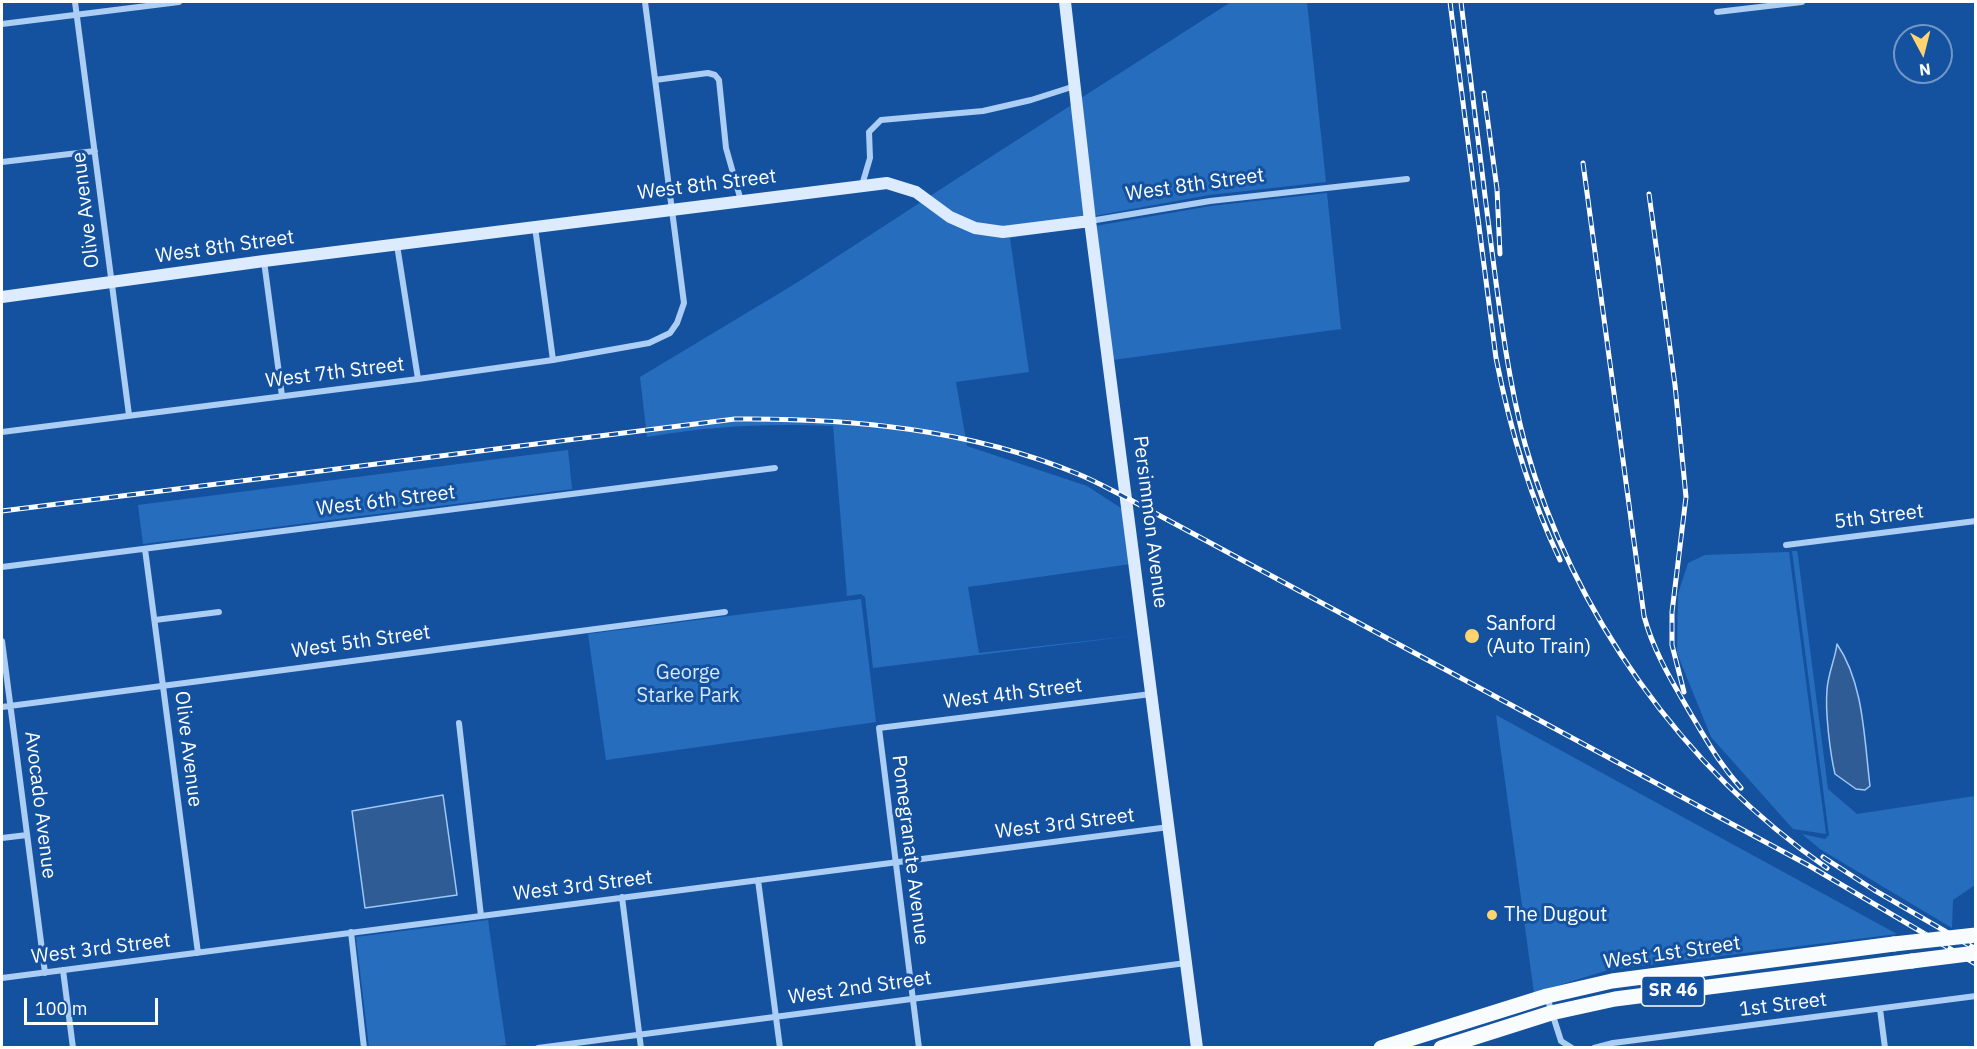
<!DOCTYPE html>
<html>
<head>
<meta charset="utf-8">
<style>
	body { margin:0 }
	#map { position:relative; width:1977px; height:1049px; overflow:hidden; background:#1452a0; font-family:"IBM Plex Sans",sans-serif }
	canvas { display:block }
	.frame { position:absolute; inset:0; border:3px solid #fff; pointer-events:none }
	.north { position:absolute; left:1893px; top:24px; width:60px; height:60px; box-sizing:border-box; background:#1452a0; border:2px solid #7297c6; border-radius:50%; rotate:173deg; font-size:16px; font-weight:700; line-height:24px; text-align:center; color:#fff }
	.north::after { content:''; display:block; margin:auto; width:21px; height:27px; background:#ffd46f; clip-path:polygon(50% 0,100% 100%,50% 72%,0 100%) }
	.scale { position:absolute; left:24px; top:998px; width:134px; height:27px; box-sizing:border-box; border:3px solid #fff; border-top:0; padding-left:8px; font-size:18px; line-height:21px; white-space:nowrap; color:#fff; -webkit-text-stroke:4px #1452a0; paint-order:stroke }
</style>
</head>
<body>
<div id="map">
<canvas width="1977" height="1049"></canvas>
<div class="frame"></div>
<div class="north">N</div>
<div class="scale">100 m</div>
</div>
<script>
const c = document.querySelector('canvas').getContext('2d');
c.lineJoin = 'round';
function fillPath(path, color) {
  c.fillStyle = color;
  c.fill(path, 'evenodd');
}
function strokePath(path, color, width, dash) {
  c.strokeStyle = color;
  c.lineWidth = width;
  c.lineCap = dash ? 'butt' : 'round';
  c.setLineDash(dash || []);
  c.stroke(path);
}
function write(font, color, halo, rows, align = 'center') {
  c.font = font + ' "IBM Plex Sans",sans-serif';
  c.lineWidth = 6;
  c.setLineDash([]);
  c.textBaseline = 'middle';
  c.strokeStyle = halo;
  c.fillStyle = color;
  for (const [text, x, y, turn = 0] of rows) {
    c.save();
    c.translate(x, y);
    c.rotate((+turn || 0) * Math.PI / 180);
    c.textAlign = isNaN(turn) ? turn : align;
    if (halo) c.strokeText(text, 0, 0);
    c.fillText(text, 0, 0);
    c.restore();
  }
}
fillPath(new Path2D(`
	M1231,2H1307L1326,182L1209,195L1094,216L1081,98Z
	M1073,104L1085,217C1053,221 1005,233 974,222C957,217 944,207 930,196Z
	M1327,193L1341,329L1113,360L1095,226L1211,206Z
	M921,202L949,222L975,233L1071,229L1010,238L1029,372L956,382L967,446L1087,486L1124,510L1131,564L968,587L979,653L1140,635L873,668L865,597L861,594L847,596L833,426C771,423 708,426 647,437L640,377L798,282Z
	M568,450L572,489L143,544L138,505Z
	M1792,551H1797L1798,556L1828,789L1857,814L1975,796V885L1953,900L1952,928L1820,849L1802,834L1825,839L1829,835Z
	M1789,552L1826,834L1793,829L1711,737L1677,653L1678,594L1688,563L1705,555Z
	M861,599L876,722L606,760L588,634Z
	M1496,715L1897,934L1608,970L1534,993Z
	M488,920L506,1045L488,1048L369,1047L356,937Z`), '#276dbe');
const water = new Path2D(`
	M1837,644C1864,684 1864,738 1870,786L1865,790L1856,789L1835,774C1830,753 1825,711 1827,690C1828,673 1835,660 1837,644Z
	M443,795L457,895L365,908L352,811Z`);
fillPath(water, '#2f5c95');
strokePath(water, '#9fc8f7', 1.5);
strokePath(new Path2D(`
	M75,2L129,415
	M1717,12L1802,2
	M2,24L179,2
	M655,80L708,73L715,75L719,80L726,148L741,201
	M2,162L95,151
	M862,185L870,158L869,132L881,120L983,111L1031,100L1075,86
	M1090,221L1210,201L1407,179
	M535,227L553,360
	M397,245L418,379
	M264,261L282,396
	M2,432L418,379L553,360L649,343L670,333L677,323L684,303L645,2
	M1786,545L1976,521
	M145,549L198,953
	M2,567L775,468
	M155,620L219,612
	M2,641L45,973
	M2,707L725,612
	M459,723L481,916
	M2,838L27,835
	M758,880L780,1048
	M622,897L641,1048
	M351,932L364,1048
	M63,970L73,1048
	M2,978L1169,827
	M1547,997L1561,1041L1572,1048
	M1880,1009L1885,1048
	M538,1048L1186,963
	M919,1048L879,728L1151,694
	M1594,1048L1613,1043L1976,996`), '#accdf4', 6);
strokePath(new Path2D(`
	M1065,2L1090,221L1197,1048
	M2,297L264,261L887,183L916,192L950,217L975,228L1003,232L1090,221`), '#dcebfd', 12);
strokePath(new Path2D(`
	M1381,1048L1547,996L1612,981L1894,944
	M1441,1048L1551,1013L1615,999L1912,961`), '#f9fcff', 15);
const rail = new Path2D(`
	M1450,2L1496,358C1510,429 1529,495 1560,560
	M1461,2C1470,80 1480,158 1490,236C1499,305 1507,376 1525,444C1572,613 1683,768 1827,868
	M1484,93L1497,189L1500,254
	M1583,163L1644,616C1654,653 1673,683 1692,716C1709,744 1719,763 1741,788
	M1649,194L1675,385L1686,497L1672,612V645L1684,692
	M2,511L735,419C851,418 969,429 1078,474C1095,481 1111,490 1127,498L1808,865L1976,964
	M1823,857L1874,890L1976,949`);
strokePath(rail, '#fff', 5);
strokePath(rail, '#1452a0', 3, [9]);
strokePath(new Path2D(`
	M1894,944L1976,935
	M1912,961L1976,953`), '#f9fcff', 15);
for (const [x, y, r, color] of [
	[1472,636,8,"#ffd46f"],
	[1492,915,6,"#ffd46f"]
]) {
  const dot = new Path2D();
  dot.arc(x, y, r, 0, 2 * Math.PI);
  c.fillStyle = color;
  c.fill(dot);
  strokePath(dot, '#1452a0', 2);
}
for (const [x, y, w] of [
	[1673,991,63]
]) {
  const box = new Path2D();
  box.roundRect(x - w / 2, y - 15, w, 30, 4.5);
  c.fillStyle = '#1452a0';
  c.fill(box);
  strokePath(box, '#fff', 1.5);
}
write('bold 18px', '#fff', null, [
	["SR 46",1673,991]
]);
write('20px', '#fff', '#1452a0', [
	["West 8th Street",707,185,-7],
	["West 8th Street",1195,185,-8],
	["Olive Avenue",86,210,-97],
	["West 8th Street",225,247,-8],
	["West 7th Street",335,373,-7],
	["West 6th Street",386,501,-7],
	["5th Street",1879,517,-7],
	["Persimmon Avenue",1150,522,83],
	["West 5th Street",361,642,-8],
	["West 4th Street",1013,694,-7],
	["Olive Avenue",188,749,83],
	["Avocado Avenue",40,805,83],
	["West 3rd Street",1065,824,-7],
	["Pomegranate Avenue",910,850,83],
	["West 3rd Street",583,886,-7],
	["West 3rd Street",101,949,-7],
	["West 1st Street",1672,953,-8],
	["West 2nd Street",860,988,-8],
	["1st Street",1783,1005,-7]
]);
write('20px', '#fff', '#1452a0', [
	["Sanford",1486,624],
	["(Auto Train)",1486,647],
	["The Dugout",1504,915]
], 'left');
write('20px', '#d5e8fd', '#1452a0', [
	["George",688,673],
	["Starke Park",688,696]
]);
</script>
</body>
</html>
